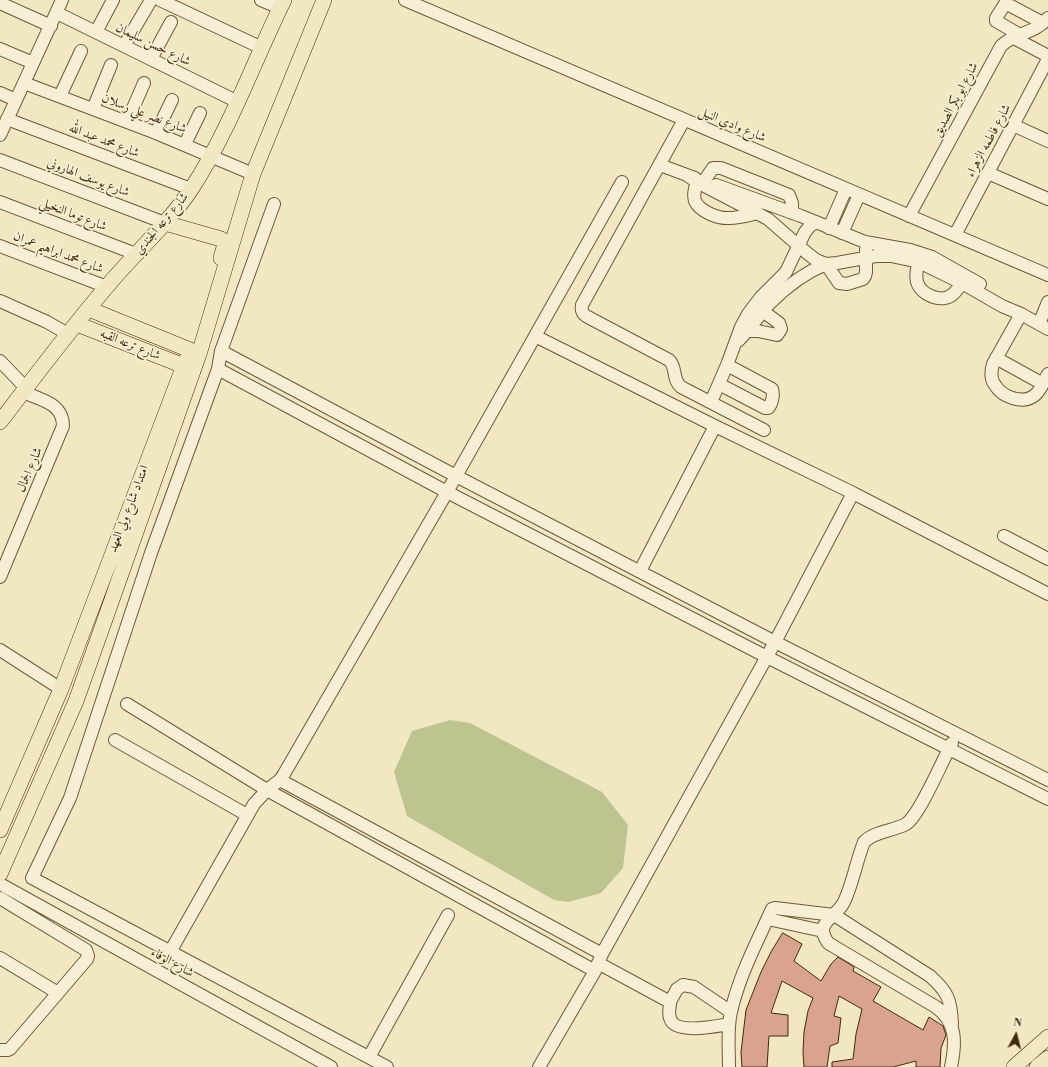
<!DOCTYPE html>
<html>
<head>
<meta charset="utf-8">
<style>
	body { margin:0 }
	#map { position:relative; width:1048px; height:1067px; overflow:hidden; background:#f1e7c0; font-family:"Libre Bodoni",serif }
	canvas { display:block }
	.north { position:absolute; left:996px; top:1015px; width:40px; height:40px; -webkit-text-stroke:3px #f6efd6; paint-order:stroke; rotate:7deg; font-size:11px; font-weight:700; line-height:16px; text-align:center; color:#422a0d }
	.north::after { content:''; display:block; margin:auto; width:14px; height:18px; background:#422a0d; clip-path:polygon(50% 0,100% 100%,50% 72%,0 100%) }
</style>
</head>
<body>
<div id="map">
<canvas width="1048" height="1067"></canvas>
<div class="north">N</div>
</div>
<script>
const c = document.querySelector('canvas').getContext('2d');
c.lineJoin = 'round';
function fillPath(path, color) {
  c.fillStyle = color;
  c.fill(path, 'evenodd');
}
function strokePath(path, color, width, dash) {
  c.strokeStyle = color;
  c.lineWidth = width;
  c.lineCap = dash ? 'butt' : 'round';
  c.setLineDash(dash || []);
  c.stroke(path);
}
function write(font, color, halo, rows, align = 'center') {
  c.font = font + ' "Libre Bodoni",Amiri,serif';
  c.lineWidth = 3.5;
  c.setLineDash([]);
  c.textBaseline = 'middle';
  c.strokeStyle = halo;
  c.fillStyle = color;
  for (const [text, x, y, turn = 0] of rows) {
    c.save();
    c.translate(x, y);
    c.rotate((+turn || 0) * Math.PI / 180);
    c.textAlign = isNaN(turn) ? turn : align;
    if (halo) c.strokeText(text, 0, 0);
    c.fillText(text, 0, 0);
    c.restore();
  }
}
fillPath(new Path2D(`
	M450,720L470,723L602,792L628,825L623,868L601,893L568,902L554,900L407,816L394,772L412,731Z`), '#bec490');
const building = new Path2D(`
	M783,933L802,944L794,961L821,981L831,964L838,957L854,967L853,971L881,987L873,1001L923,1030L929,1017L943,1026L946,1035L941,1048L940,1067H916V1061L893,1067H832V1062L853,1059L856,1034L862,1009L839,996L834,1016L841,1018L838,1043L830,1046L827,1067H804L803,1052L804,1032L808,1011L813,998L782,981L771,1013L788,1015V1036H769L767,1067H742L741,1052L746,1010L761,972L771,952Z`);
fillPath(building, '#d9a390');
strokePath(building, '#422a0d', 1);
const minor = new Path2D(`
	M160,0L262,48
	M261,0L280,8
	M405,0L1048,275
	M0,3L51,26
	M57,13L238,102
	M96,32L113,0
	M1020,35L996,21V18L1005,4L1009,5L1043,23
	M1012,37L1048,56
	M124,46L151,0
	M0,49L33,63
	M151,59L171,22
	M24,83L156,133L253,174
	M0,93L16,100
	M60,96L81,51
	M93,109L111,65
	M7,119L191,189
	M684,120L582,305C581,310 582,313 586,316L669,360C677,367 672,380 681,387L764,430
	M127,122L144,83
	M1013,125L1048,141
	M156,133L172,100
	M0,135L62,0
	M185,144L200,113
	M0,160L165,223
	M660,165L695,178
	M988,173L1048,199
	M688,176L697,182L768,219L807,253L816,260L826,264L837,263L876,256H891L919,262L962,283L1002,306L1021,314L1048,329
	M704,181L713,168H721L789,195L792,203V213
	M697,182C695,188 693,194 695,201C700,212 719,219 730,218C739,218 749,215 758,213
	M716,185L801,216L865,242L910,250L932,257L980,284
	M0,202L136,254
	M274,204L221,351L218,369L151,553L70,798L32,878L387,1067
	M909,216L1001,46C1015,32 1033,35 1048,18
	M829,228L846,189
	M842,233L859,195
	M955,235L1048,59
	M0,246L107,287
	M922,255C918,263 915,273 917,282C921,295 942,304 953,294C958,290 962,282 966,277
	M0,301L47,322L68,334
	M1021,314L993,364C991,371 990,379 995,385C1002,397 1023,405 1035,395C1041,390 1044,381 1048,374
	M1039,324L1048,302
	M748,331H758L777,335L781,329L779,323L757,307
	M535,336L715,426L853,493L1048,594
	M738,341C750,329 759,315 770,303C787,286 804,273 826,264L839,283L847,284L863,279L865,276L866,272V249
	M221,351L456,476L775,642L1048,780
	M996,358L1043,384
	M0,361L26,388
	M218,369L447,492L767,657L1048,799
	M719,384L765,408H768C772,404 774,395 772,389L727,365
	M711,402L727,365L741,327L748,314L761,297L786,272L805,232L810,226L816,222
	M1004,536L1048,559
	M640,571L715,426
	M0,577L63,426C63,403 41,400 23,392
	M0,650L61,689
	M127,704L267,790L595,971
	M115,740L247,815
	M280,780L602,954
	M0,884L331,1067
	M0,898L86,950L88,956L87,959L10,1049L8,1050H0
	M768,919L823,931
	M170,952L254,804L267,790L280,780L284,774L447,492L622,182
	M0,958L58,993
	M598,963L670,1002L677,989L683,985L694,987L731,1012
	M670,1002C670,1007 668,1014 670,1018C674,1035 717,1026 729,1024
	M369,1057L448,915
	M539,1067L595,971L602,954L775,642L853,493
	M729,1067C729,1049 727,1029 731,1012C739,976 757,942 772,909L775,908L834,915L930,976C948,992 951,1000 952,1024
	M951,1067C956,1043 957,1022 936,1007L828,943C825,938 821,932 824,926C827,919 839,912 844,902C853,883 856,862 864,842C874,831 894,831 906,824C920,815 943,759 952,743`);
const major = new Path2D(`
	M165,223L221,239L225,244L221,258
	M89,309L190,350
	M77,324L184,366
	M0,422C36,375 71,328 109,284C136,252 169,223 192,188C230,129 253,63 284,0
	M0,830L61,689L186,360
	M0,874L76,701L199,354L253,174L324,0
	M1014,1067L1048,1037
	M1037,1067L1048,1058`);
strokePath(minor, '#6e593a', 14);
strokePath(major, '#422a0d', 16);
strokePath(minor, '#f6efd6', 12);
strokePath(major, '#f1e7c0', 15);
write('13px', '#422a0d', '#f6efd6', [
	["شارع حسن سليمان",153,45,26],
	["شارع ابو بكر الصديق",956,100,-62],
	["شارع نصر علي رسلان",144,114,21],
	["شارع وادي النيل",732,125,23],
	["شارع محمد عبد الله",104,141,21],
	["شارع فاطمه الزهراء",989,141,-62],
	["شارع يوسف الهاروني",88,178,21],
	["شارع توما النخيلي",73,215,21],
	["شارع ترعه الجندي",162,224,-50],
	["شارع محمد ابراهيم عمران",58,253,21],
	["شارع ترعه القبه",130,345,22],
	["شارع الجمال",30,470,-67],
	["امتداد شارع ولي العهد",129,509,-69],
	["شارع الوفاء",172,963,29]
]);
</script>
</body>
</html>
